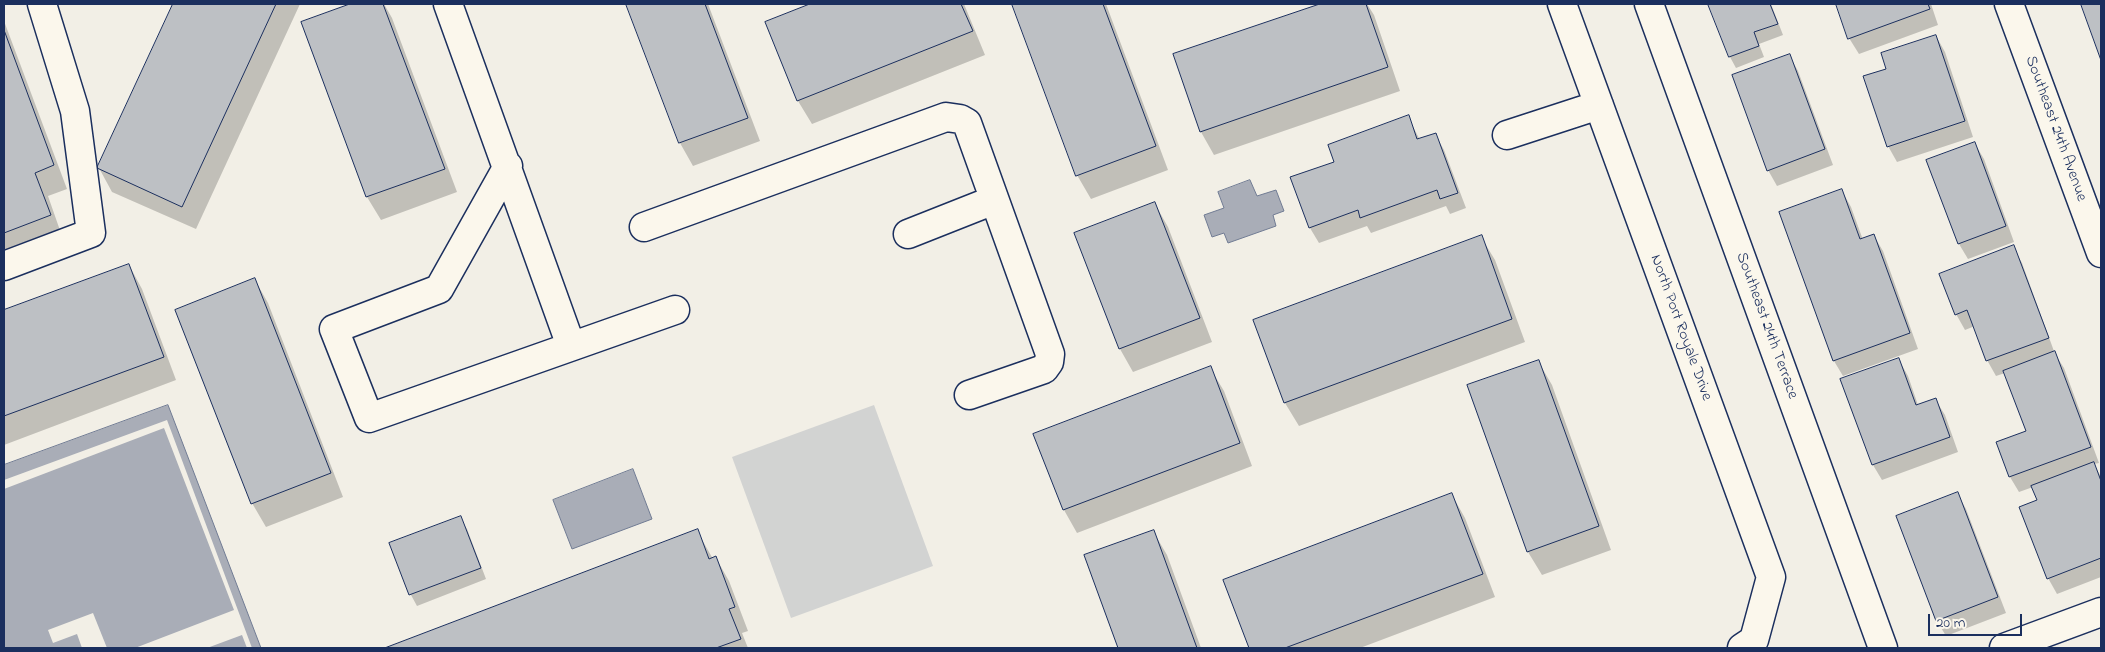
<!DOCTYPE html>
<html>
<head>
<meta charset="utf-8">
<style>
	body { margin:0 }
	#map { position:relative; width:2105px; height:652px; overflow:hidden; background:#f2efe6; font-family:"Indie Flower",sans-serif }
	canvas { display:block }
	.frame { position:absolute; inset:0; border:5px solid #1b2f5e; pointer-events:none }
	.scale { position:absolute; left:1928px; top:614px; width:94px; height:22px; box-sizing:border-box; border:2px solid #1b2f5e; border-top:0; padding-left:6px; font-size:15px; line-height:18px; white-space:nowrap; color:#1b2f5e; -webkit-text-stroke:4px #fbf7ec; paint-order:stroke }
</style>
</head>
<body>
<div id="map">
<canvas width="2105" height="652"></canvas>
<div class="frame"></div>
<div class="scale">20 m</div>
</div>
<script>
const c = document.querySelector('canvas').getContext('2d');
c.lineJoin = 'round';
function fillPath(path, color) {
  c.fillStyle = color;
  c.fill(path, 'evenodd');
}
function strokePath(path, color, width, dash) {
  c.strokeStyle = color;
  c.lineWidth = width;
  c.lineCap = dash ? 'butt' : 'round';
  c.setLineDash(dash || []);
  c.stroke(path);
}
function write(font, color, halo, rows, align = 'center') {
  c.font = font + ' "Indie Flower",sans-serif';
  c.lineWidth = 4;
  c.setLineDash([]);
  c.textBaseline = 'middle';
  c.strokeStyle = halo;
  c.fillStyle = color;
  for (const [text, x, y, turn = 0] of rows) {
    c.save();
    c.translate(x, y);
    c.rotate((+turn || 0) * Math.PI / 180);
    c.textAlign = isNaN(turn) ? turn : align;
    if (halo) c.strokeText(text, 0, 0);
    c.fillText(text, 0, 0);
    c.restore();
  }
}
fillPath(new Path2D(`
	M874,405L933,566L791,618L732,457Z`), '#d2d3d2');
const water = new Path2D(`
	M1250,180L1257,196L1276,190L1284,211L1273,215L1276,226L1228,243L1224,233L1212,237L1204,215L1224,208L1218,192Z
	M168,405L261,648H4V465Z
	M633,469L652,519L572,549L553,500Z`);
fillPath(water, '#a9adb7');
strokePath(water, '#707b93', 1);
fillPath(new Path2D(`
	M167,420L252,648H247L242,635L207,648H135L234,610L164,428L4,489V480Z
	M93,613L107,648H82L77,634L53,643L48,630Z`), '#f2efe6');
fillPath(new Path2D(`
	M175,4H300L196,229L112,192L99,168Z
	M353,4H384L392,18L457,192L381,220L367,197L302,23Z
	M627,4H708L760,141L693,166L680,143Z
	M813,4H964L985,55L812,124L798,101L767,22Z
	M1014,4H1106L1168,170L1091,199L1077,175Z
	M1324,4H1367L1374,15L1400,91L1214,155L1201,132L1175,55Z
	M1710,4H1771L1783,35L1759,44L1764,57L1736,68L1730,57Z
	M1837,4H1931L1938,25L1859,54L1849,38Z
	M2082,4H2101V56Z
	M4,21L67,189L48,196L63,239L4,261Z
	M1936,36L1945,52L1973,137L1897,162L1888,146V70Z
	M1789,55L1798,71L1833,165L1777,186L1768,170Z
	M1408,117L1420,140L1435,134L1444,150L1466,208L1450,214L1446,206L1371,233L1367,226L1319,243L1310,228L1292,178L1336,162Z
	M1975,144L1984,159L2014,242L1968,259L1959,244Z
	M1842,191L1851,207L1863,240L1874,236L1883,251L1918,349L1843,376L1834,361L1781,213Z
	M1155,204L1168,227L1212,342L1133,372L1120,349Z
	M1481,237L1495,260L1525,342L1299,426L1285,403L1255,321Z
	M2013,247L2022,263L2055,354L2064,368L2099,463L2094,464L2101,477V577L2057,594L2048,578L2038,501L2033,487L2019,492L2010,477L2027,432L2005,373L1996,376L1987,360L1975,326L1965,330L1956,314Z
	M129,265L142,289L176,380L4,445V312Z
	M255,280L268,303L343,497L266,527L252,503Z
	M1899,360L1908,376L1918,405L1935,399L1945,415L1958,452L1882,480L1873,465Z
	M1538,361L1552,385L1611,550L1542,575L1528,552L1469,386Z
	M1210,368L1224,391L1252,466L1077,533L1064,510L1035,434Z
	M1957,493L1966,509L2006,613L1946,636L1937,621Z
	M1452,495L1465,518L1495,597L1360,648H1250L1225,581Z
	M460,518L467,529L486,579L417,606L411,595L391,544Z
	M697,531L713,559L716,558L729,581L748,631L742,633L748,648H389Z
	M1153,531L1167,555L1201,648H1120L1086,556Z`), '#0003');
const building = new Path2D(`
	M173,4H276L182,207L97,168Z
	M350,4H383L445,169L366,197L301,22Z
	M626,4H705L748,118L679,143Z
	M810,4H961L973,31L797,101L765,22Z
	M1012,4H1103L1156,146L1076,176Z
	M1320,4H1366L1388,67L1200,132L1173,54Z
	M1708,4H1770L1778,24L1754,32L1759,46L1729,57Z
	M1836,4H1928L1930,9L1848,39Z
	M2081,4H2101V60Z
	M4,30L54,165L35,173L51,215L4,233Z
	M1936,35L1965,121L1887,147L1863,76L1886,69L1881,53Z
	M1790,54L1825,149L1767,171L1732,75Z
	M1409,115L1417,139L1436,133L1458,193L1440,199L1437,190L1360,218L1358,210L1309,228L1290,177L1334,162L1328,145Z
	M1975,142L2006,226L1958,244L1926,160Z
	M1842,189L1860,239L1874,234L1910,333L1833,361L1779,212Z
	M1155,202L1200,318L1119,349L1074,233Z
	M1482,235L1512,319L1284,403L1253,320Z
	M2014,245L2049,338L1986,361L1967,310L1955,315L1939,274Z
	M129,264L164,357L4,416V310Z
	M255,278L331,473L251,504L175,310Z
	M2055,351L2091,447L2009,477L1996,442L2026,431L2003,371Z
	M1899,358L1916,405L1936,398L1950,437L1872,465L1840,379Z
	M1539,360L1599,526L1527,552L1467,385Z
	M1211,366L1240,443L1063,510L1033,434Z
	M2094,462L2101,481V558L2047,579L2019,507L2037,500L2031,486Z
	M1958,492L1998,597L1936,621L1896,516Z
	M1452,493L1483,574L1285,648H1249L1223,580Z
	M461,516L481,568L409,595L389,543Z
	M698,529L709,559L716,556L735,607L729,609L741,639L716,648H385Z
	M1154,530L1197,648H1118L1084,555Z`);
fillPath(building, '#bdc0c4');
strokePath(building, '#1b2f5e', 1);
const minor = new Path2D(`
	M448,4L571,346
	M1562,4L1771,577L1754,640L1742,648
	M1649,4L1883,648
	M2009,4L2101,253
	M1507,135L1599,105
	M508,166L439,289L334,329L369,418L675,310
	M644,227L946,117L960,119L967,123L1050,354L1049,362L1044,369L969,395
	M908,234L994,200
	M4,266L91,233L75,111L42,4
	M2004,648L2101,612`);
strokePath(minor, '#1b2f5e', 31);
strokePath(minor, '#fbf7ec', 28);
write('16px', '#1b2f5e', '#fbf7ec', [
	["Southeast 24th Avenue",2055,129,70],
	["Southeast 24th Terrace",1766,326,70],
	["North Port Royale Drive",1680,328,70]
]);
</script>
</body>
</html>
